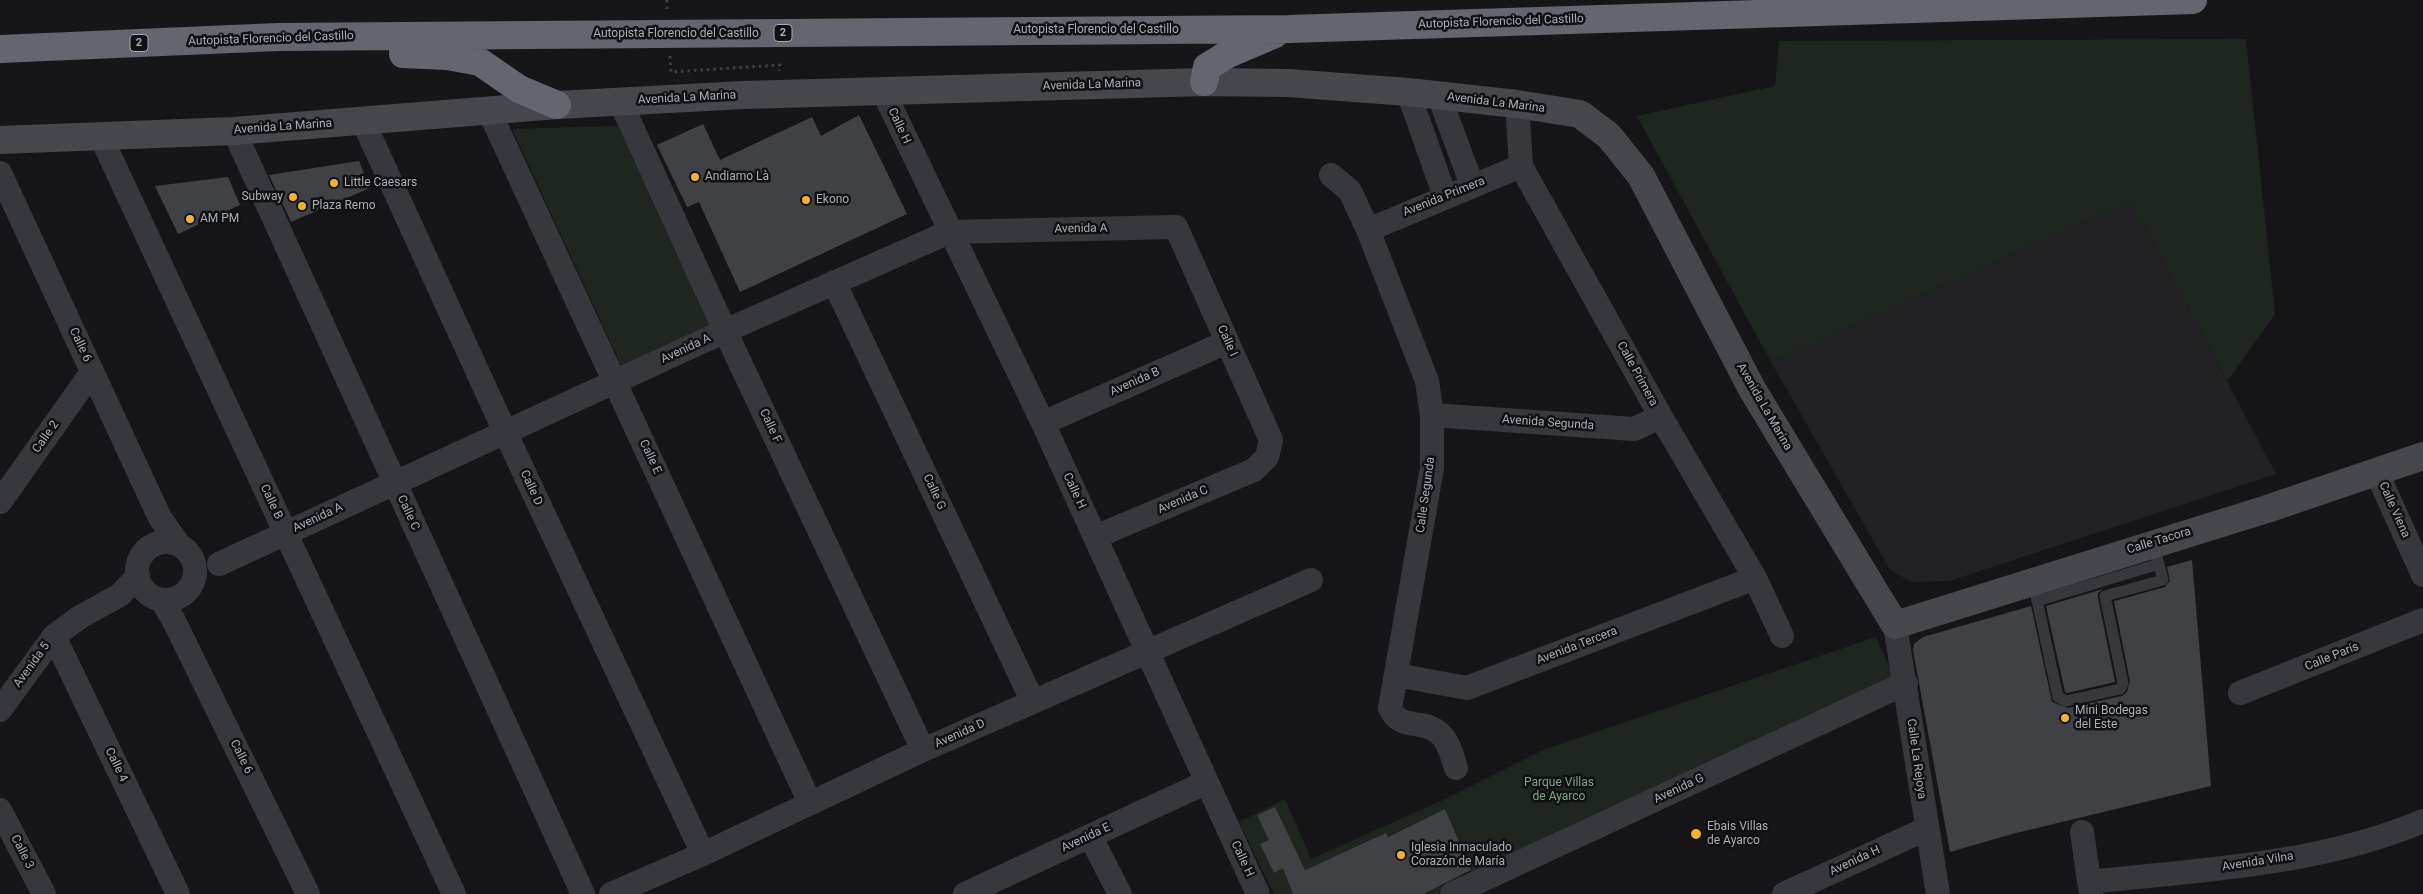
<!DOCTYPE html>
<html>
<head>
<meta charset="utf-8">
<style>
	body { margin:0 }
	canvas { display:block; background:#161618 }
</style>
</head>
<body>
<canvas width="2423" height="894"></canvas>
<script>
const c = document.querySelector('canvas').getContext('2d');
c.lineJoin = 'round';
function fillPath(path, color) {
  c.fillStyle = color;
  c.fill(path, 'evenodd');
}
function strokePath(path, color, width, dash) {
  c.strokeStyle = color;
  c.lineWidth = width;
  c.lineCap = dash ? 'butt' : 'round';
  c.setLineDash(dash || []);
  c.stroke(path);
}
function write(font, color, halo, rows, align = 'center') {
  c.font = font + ' Roboto,sans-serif';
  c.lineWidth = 5;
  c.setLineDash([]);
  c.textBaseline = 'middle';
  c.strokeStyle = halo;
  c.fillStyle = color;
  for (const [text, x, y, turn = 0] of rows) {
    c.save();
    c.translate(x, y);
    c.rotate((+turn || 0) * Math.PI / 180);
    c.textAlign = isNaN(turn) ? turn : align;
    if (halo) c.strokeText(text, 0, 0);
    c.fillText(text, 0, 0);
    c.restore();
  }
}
fillPath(new Path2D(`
	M2131,201L2276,474L1949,581L1912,582L1890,570L1771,362Z`), '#222225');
fillPath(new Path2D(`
	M2246,39L2275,314L2227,381L2131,201L1771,362L1637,116L1775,86L1779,41Z
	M618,126L710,327L622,367L512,129Z
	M1876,637L1896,682L1438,894H1424L1471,872L1445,809L1388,837L1386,833L1287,878L1293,894H1274L1239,822L1285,799L1311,859L1441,801L1543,750Z`), '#1e261f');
fillPath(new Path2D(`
	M859,115L907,214L740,292L699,202L687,207L657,145L703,124L720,160L812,117L821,136Z
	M359,161L370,188L291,222L269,175Z
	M228,177L240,205L178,234L155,186Z
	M2192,560L2211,786L2012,834L1950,852L1913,650L1914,644L1923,637L2031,606L2052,702L2068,708L2122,696L2127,692L2130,681L2114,601L2165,587L2170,581L2167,567Z
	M2103,589L2098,593V598L2115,682L2067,693L2065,692L2046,606Z
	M1275,807L1305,870L1386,833L1388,837L1445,809L1471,870L1424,894H1293L1283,868L1274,873L1260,844L1269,840L1257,815Z`), '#404145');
strokePath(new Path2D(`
	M667,0V12
	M670,56L671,72L780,65L779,71`), '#3d3f44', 3, [2.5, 4]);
strokePath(new Path2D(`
	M2033,582L2058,697L2066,701L2120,689L2123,683L2105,596L2163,580L2154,545
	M2037,601L2159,564`), '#37383d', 11);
strokePath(new Path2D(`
	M883,91L1043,423L1258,894
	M1408,92L1445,196
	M1439,96L1472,185
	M620,101L725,331L923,750
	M1517,104L1521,166L1661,417L1755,578L1782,636
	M489,111L810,803
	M363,121L506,434L703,854
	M234,131L583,894
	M101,137L454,894
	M0,173L160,518L179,545
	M1331,175L1350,191L1368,230L1427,381L1432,415V468L1390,708C1401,732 1423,718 1439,733C1449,741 1452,756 1456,768
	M1368,230L1521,166
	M834,282L1033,702
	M1432,415L1634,429L1661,417
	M1043,423L1227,342
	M2377,473L2423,575
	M0,502L92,372
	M137 571a29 29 0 1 1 58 0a29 29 0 1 1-58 0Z
	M219,564L725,331L949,232L1176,227L1271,440L1267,457L1254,470L1095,537
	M162,600L174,621L308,894
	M1895,625L1938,894
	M54,636L178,894
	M1396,675L1467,688L1755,578
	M2240,693L2423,620
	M0,710L54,636L80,617L120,595L138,576
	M0,810L44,894
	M2082,832L2091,894
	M1090,836L1120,894
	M2089,882C2200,870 2319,865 2423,821
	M611,894L703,854L923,750L1311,580
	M965,894L1207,782
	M1452,894L1906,683
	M1784,894L1926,829`), '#37383d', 24);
strokePath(new Path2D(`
	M0,140L234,131L557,105L744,95L1204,82L1288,83L1408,92L1517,104L1580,114L1609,136L1641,176L1752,389L1895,625L2267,509L2423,456`), '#45474d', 28);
strokePath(new Path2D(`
	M0,49L278,37L1289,29L2193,0
	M403,54L447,56L480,62L519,89L557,105
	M1204,82L1207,67L1228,54L1275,34`), '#63666e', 28);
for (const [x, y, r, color] of [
	[695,177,5,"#f2b134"],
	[334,183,5,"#f2b134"],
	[293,197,5,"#f2b134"],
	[806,200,5,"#f2b134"],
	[302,206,5,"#f2b134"],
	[190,219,5,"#f2b134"],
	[2065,718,5,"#f2b134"],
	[1696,834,6,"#f2b134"],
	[1401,855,5,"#f2b134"]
]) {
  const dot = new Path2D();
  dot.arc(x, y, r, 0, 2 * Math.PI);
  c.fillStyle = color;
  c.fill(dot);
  strokePath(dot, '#111113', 2);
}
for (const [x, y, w] of [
	[783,33,18],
	[139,43,18]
]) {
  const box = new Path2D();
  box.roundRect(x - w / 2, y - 8.5, w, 17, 4);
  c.fillStyle = '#111113';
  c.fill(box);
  strokePath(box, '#a8adb8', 1);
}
write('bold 11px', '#a8adb8', null, [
	["2",783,33],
	["2",139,43]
]);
write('12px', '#a8adb8', '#111113', [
	["Autopista Florencio del Castillo",1501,22,-2],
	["Autopista Florencio del Castillo",1096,30],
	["Autopista Florencio del Castillo",676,34],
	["Autopista Florencio del Castillo",271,39,-2],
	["Avenida La Marina",1092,85,-2],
	["Avenida La Marina",687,98,-3],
	["Avenida La Marina",1496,103,7],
	["Calle H",899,126,65],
	["Avenida La Marina",283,127,-4],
	["Avenida Primera",1444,197,-22],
	["Avenida A",1081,229,-1],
	["Calle I",1227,341,66],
	["Calle 6",80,345,65],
	["Avenida A",686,349,-25],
	["Calle Primera",1637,374,61],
	["Avenida B",1135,382,-24],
	["Avenida La Marina",1764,407,60],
	["Avenida Segunda",1548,423,4],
	["Calle F",770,426,65],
	["Calle 2",46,437,-55],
	["Calle E",650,457,65],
	["Calle D",531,488,65],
	["Calle H",1074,491,65],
	["Calle G",934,492,65],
	["Calle Segunda",1426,495,-82],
	["Avenida C",1183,500,-23],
	["Calle B",271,502,65],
	["Calle Viena",2394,510,66],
	["Calle C",408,513,65],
	["Avenida A",318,518,-25],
	["Calle Tacora",2159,541,-17],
	["Avenida Tercera",1577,646,-21],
	["Calle París",2332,657,-22],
	["Avenida 5",32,665,-54],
	["Avenida D",960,734,-24],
	["Calle 6",241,757,64],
	["Calle La Rejoya",1916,759,82],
	["Calle 4",116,765,64],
	["Avenida G",1679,789,-25],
	["Avenida E",1086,838,-25],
	["Calle 3",22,852,63],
	["Calle H",1242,859,65],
	["Avenida H",1855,861,-25],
	["Avenida Vilna",2258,862,-9]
]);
write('12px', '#a8adb8', '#111113', [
	["Andiamo Là",705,177],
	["Little Caesars",344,183],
	["Subway",283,197,"right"],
	["Ekono",816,200],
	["Plaza Remo",312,206],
	["AM PM",200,219],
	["Mini Bodegas",2075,711],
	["del Este",2075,725],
	["Ebais Villas",1707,827],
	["de Ayarco",1707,841],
	["Iglesia Inmaculado",1411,848],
	["Corazón de María",1411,862]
], 'left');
write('12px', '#7fa381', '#111113', [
	["Parque Villas",1559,783],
	["de Ayarco",1559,797]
]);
</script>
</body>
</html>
